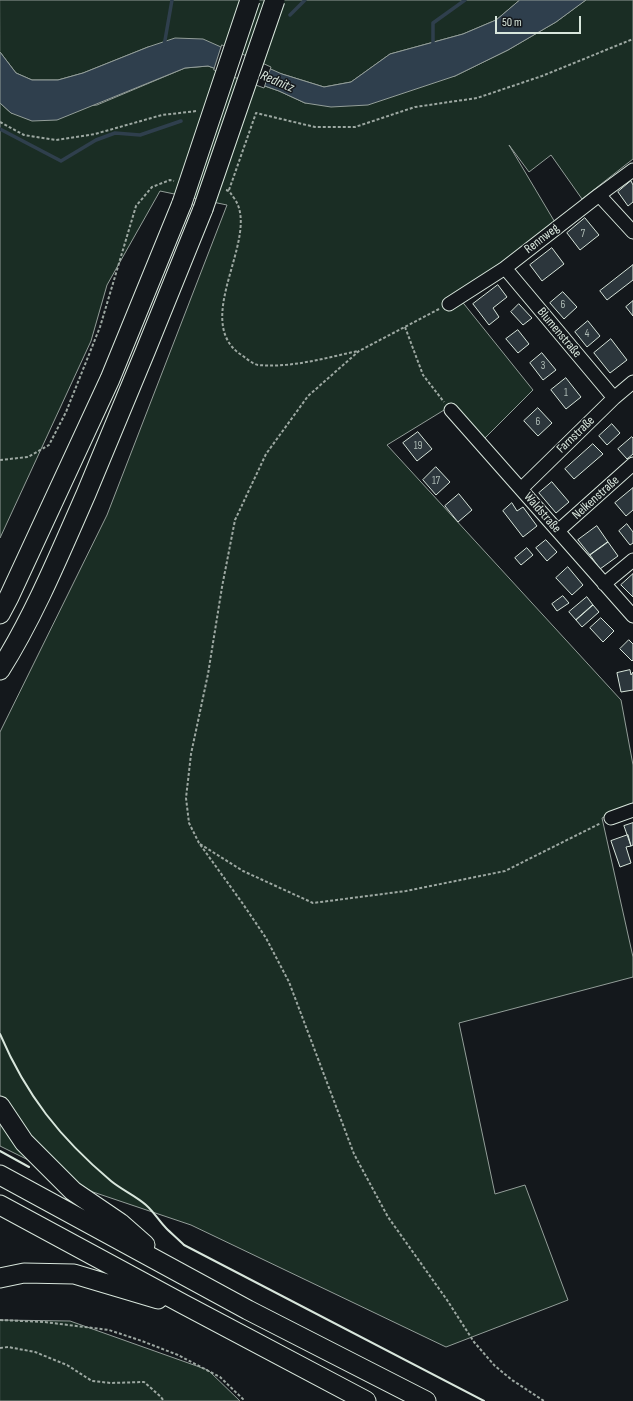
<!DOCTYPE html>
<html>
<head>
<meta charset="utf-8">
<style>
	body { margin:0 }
	#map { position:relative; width:633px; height:1401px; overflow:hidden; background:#14181c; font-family:"Sofia Sans Condensed",sans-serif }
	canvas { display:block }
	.scale { position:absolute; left:495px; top:16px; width:86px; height:18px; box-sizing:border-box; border:2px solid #d8e6dc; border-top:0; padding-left:5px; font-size:12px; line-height:14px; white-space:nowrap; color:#d8e6dc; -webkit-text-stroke:3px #14181c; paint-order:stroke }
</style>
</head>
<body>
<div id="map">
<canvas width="633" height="1401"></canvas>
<div class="scale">50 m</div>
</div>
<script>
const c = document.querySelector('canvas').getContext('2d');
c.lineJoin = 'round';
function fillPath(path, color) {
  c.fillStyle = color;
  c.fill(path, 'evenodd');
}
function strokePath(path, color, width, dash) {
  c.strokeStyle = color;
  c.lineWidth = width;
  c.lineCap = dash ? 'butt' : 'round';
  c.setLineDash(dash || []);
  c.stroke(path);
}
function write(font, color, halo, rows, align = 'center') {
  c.font = font + ' "Sofia Sans Condensed",sans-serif';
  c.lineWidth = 3;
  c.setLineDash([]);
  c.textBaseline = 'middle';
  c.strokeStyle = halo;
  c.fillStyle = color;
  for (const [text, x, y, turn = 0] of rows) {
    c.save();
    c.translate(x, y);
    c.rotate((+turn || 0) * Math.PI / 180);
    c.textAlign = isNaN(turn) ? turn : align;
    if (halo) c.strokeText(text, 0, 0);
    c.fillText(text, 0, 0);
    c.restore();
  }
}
const green = new Path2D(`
	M0,0H520L496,20L463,34L390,54L351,82L324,87L282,74L148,47L83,73L58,80H32L16,73L0,52Z
	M586,0H633V159L582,199L551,155L529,172L509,145L556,224L456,294L533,390L482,441L449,407L387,445L621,700L633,765V803L602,818L633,957V977L459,1023L495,1194L525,1185L568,1300L446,1347L191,1225L93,1192L0,1146V732L107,515L227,205L160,191L107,285L91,341L0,538V103L11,113L97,105L185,68L208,66L279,91L305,103L455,76L508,50L556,22Z
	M0,1320L70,1321L208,1370L240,1401H0Z`);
fillPath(green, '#1a2d24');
strokePath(green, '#939e99', 1);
const water = new Path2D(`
	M520,0H586L556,22L508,50L455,76L368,105L331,107L305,103L279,91L208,66L185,68L57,120L32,121L11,113L0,103V52L16,73L32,80H58L83,73L148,47L175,38L203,39L282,74L324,87L351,82L390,54L463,34L496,20Z`);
fillPath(water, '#2f3f4d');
strokePath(water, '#939e99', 1);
const pier = new Path2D(`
	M222,45L271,67L264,88L214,70Z`);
fillPath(pier, '#14181c');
strokePath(pier, '#939e99', 1);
strokePath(new Path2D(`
	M290,15L305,0
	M433,43V23L465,0
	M164,46L172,0
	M0,129L61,161L96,140L115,133L140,135L181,121`), '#2f3f4d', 3.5);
const building = new Path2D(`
	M631,181L633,185V202L628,206L618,192Z
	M585,218L599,235L580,250L567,233Z
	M552,248L564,264L542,281L530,265Z
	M633,265V280L607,300L600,291Z
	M498,285L507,297L493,308L499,317L489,325L473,304Z
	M563,292L577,307L564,319L550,303Z
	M633,301V316L626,307Z
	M519,304L532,318L523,325L511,312Z
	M588,321L600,336L587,347L575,332Z
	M518,330L529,344L518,353L506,339Z
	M611,339L627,360L610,373L594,353Z
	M542,353L556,370L543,380L530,363Z
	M566,378L581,397L566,409L551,390Z
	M538,408L552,423L538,436L524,421Z
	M612,424L620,433L607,445L599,436Z
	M418,432L432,449L417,461L403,443Z
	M632,437L633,438V454L627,459L618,449Z
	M593,444L603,454L574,479L565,469Z
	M436,467L450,482L436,495L423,480Z
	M552,482L569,502L556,513L539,493Z
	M633,488V510L626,516L615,503Z
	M459,494L472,510L458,522L445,506Z
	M512,503L517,511L523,507L537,526L523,537L503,511Z
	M627,524L633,532V543L630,545L619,531Z
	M597,526L608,542L590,555L578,540Z
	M546,540L557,552L547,561L536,548Z
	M608,542L618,556L600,569L590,555Z
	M527,548L533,555L521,565L515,558Z
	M568,567L583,585L572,595L556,578Z
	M633,574V597L621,585Z
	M563,596L569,603L557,611L552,604Z
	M587,597L593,605L576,620L569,612Z
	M593,605L599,612L582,627L576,620Z
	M601,618L614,631L603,642L590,628Z
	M629,640L633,644V660L632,661L620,649Z
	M630,670L631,675L633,672V690L621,692L617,673Z
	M633,823V845L631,846L624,826Z
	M628,835L631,846L626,847L631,863L620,867L611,841Z`);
fillPath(building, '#2c363c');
strokePath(building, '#d8e6dc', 1);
const minor = new Path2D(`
	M599,195L633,232
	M505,268L614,398
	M449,304L505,268L599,195L633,170
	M451,410L633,616
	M521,489L614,398L633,382
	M558,531L633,464
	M604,584L633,560
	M611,818L633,810`);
const highway = new Path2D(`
	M0,614L9,597L110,379L182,203
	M0,670C34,616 60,553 86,494C126,399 165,304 203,209
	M0,1106L24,1142L73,1191L120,1223L145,1245
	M0,1175L248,1310L426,1401
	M0,1205L183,1304L366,1401
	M0,1278L24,1273L74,1274L158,1299`);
strokePath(minor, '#d8e6dc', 15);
strokePath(highway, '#d8e6dc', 21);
strokePath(new Path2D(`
	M0,122L24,135L56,140L95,134L162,115L197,111
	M226,190C230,191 231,194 234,198C262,236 191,319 240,354C245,357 252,364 258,365C292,368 325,358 358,351
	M229,190L256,113L315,127H355L415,107L477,98L542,76L633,39
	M439,309L359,351L308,396L266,454L235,520L222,587L208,674L191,754L186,798L189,823L199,843L243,904L266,938L289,982L354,1154L388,1217L447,1300L474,1342L495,1366L512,1380L544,1401
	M405,327L423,375L444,402
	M0,460L28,457L49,445L66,412L100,327L136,206L152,187L170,180L174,181
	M200,844L243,871L313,903L406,891L505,871L601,823
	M0,1320L44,1322L109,1330L142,1341L178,1355L220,1377L245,1401
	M0,1348L8,1347L35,1352L67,1365L92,1381L111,1383L144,1382L160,1396L164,1401`), '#9da8a2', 2, [3, 2]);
strokePath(minor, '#14181c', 13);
strokePath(highway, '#14181c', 19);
const highwayBridge = new Path2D(`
	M182,203L250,0
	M203,209L275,0`);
strokePath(highwayBridge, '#d8e6dc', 21, []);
strokePath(highwayBridge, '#14181c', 19);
strokePath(new Path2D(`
	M0,1034C26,1095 60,1138 111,1181C122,1190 136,1196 146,1205C154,1212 159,1221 166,1228C172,1234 178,1239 184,1245L484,1401
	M0,1151L29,1167`), '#d8e6dc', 2);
write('11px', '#adbab4', null, [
	["7",583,234],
	["6",563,305],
	["4",587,334],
	["3",543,366],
	["1",566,393],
	["6",538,422],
	["19",418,446],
	["17",436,481]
]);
write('13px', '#d8e6dc', '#14181c', [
	["Rennweg",542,239,-38],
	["Blumenstraße",559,333,50],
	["Farnstraße",576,435,-44],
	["Nelkenstraße",596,498,-42],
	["Waldstraße",542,513,49]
]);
write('italic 14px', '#d8e6dc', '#14181c', [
	["Rednitz",277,82,23]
]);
</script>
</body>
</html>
